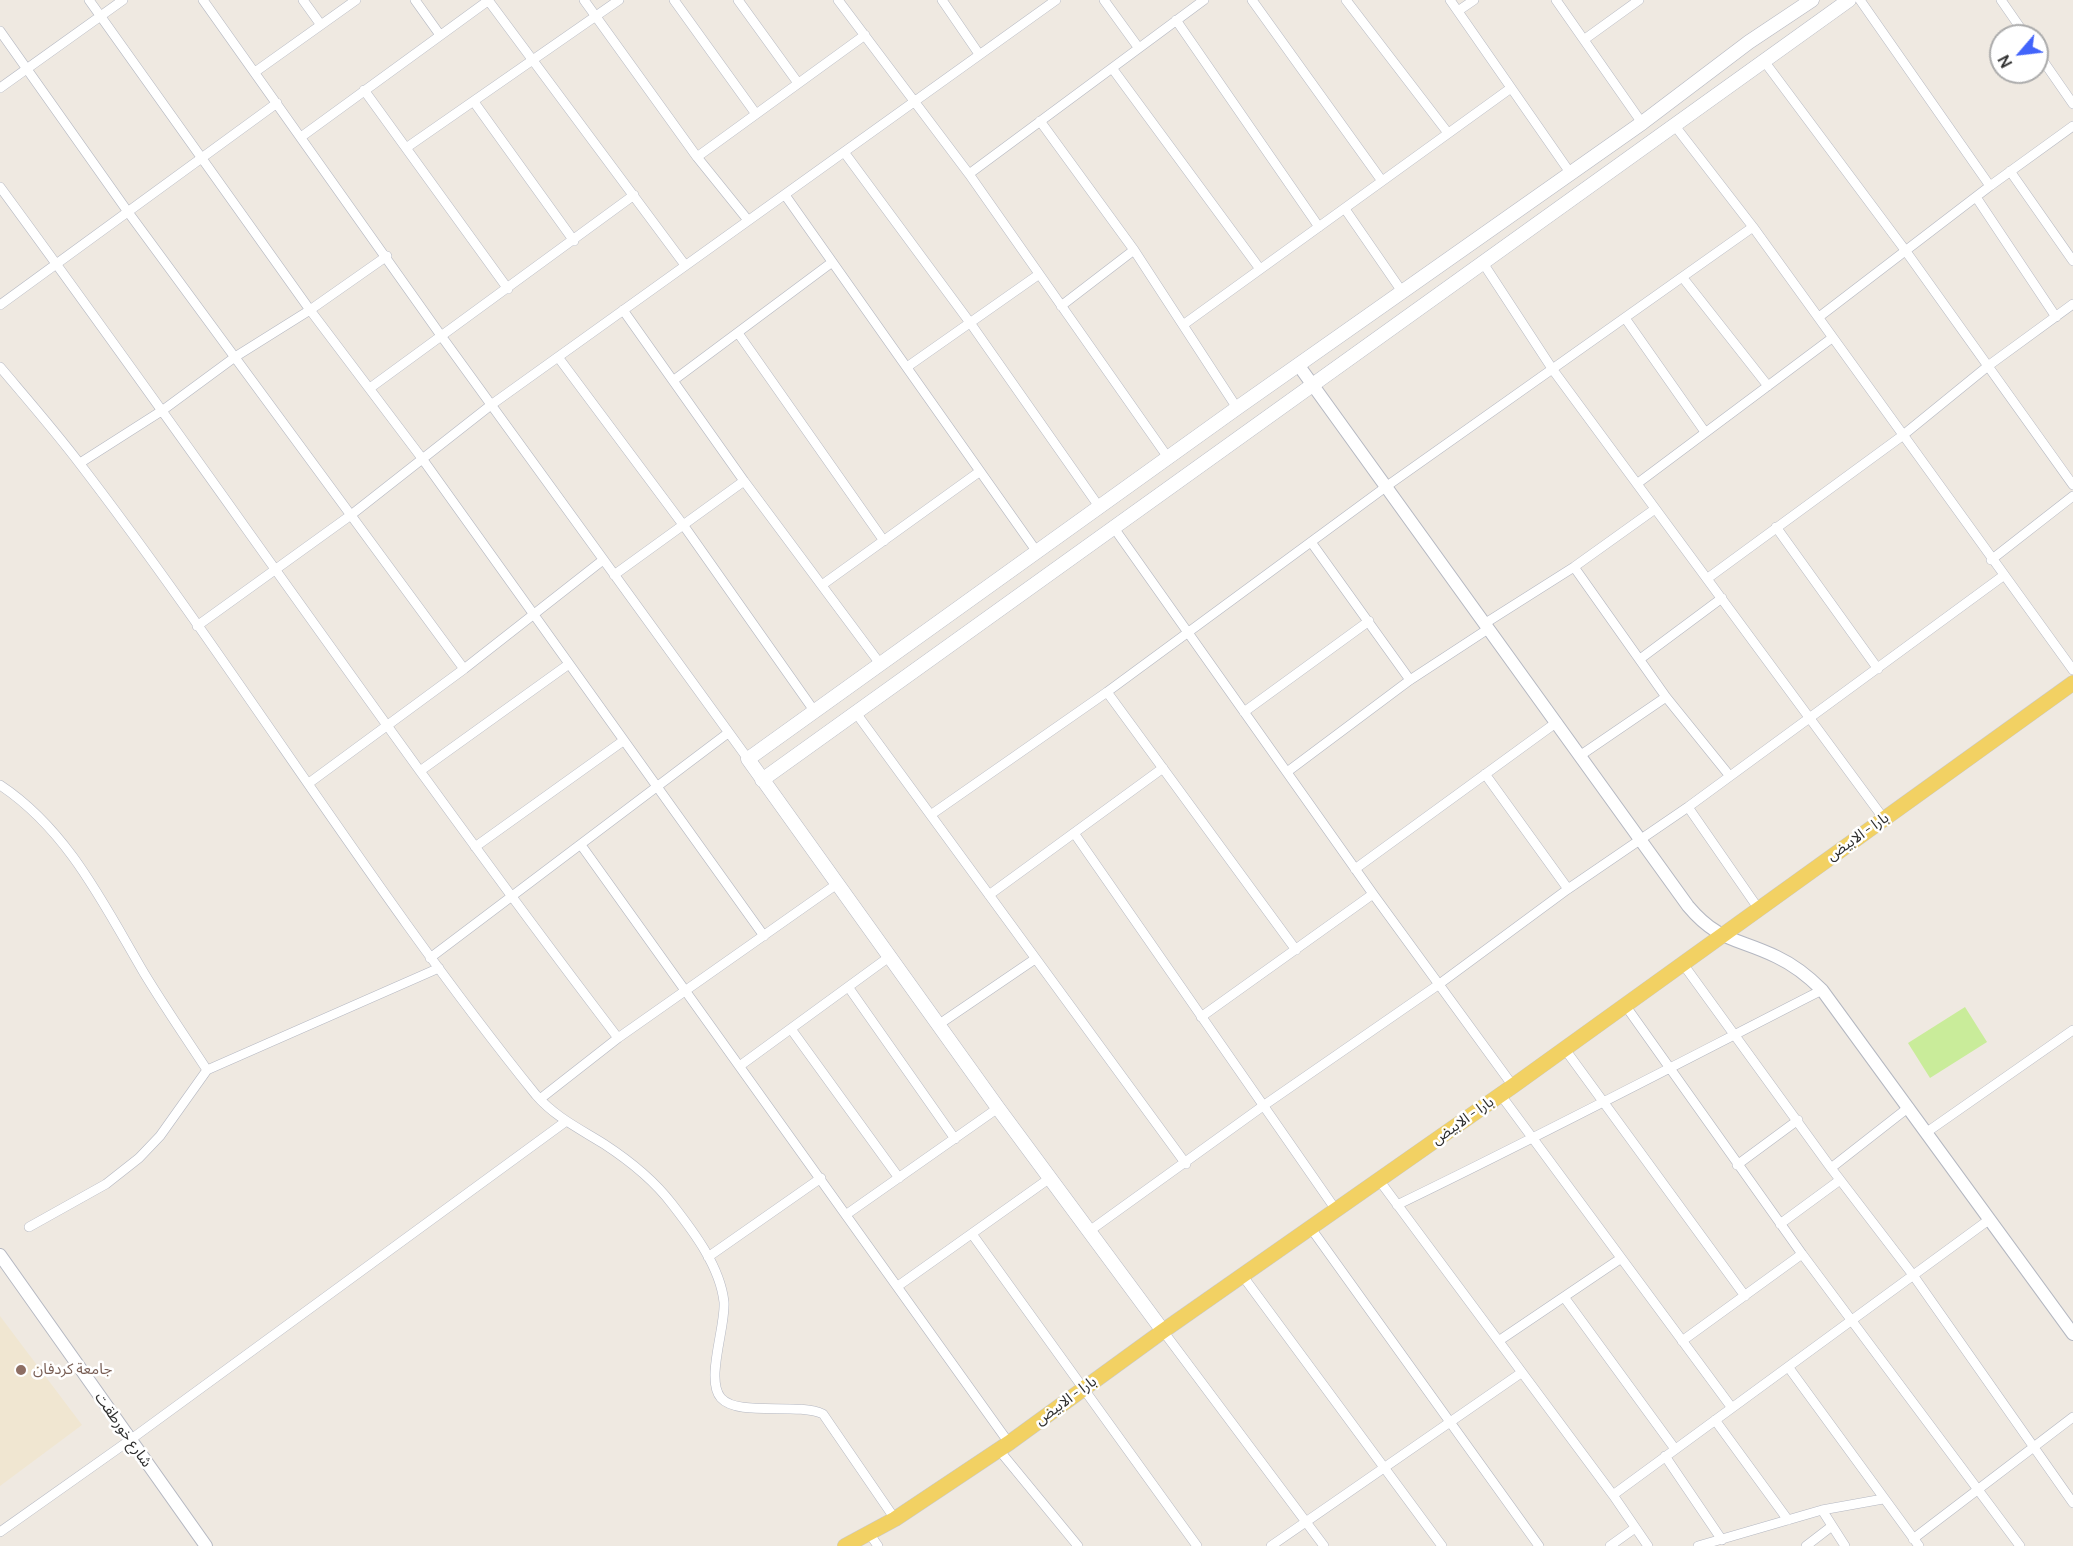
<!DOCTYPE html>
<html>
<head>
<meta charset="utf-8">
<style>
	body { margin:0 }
	#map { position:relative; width:2073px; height:1546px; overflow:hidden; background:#efe9e1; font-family:Manrope,sans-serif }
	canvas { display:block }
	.north { position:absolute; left:1989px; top:24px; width:60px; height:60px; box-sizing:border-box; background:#fff; border:2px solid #ababab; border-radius:50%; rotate:242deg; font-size:16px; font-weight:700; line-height:24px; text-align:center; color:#2e2e2e }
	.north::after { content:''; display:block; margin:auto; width:21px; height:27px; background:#4264fb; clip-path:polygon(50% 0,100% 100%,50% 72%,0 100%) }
</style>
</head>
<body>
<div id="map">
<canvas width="2073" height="1546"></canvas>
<div class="north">N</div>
</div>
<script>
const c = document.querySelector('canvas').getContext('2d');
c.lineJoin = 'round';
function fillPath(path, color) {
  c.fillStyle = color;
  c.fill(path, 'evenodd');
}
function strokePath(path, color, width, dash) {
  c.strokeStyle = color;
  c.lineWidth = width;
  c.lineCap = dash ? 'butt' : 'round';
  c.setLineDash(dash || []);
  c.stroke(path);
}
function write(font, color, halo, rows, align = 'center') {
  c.font = font + ' Manrope,"Noto Sans Arabic",sans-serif';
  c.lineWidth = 5;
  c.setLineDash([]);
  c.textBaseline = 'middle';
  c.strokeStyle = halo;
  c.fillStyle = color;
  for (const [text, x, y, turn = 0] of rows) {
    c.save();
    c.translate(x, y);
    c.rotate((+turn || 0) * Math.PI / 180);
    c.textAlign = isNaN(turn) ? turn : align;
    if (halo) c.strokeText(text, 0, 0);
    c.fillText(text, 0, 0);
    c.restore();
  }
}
fillPath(new Path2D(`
	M0,1316L82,1425L0,1486Z`), '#f0e6d1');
fillPath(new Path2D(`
	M1965,1007L1987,1042L1930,1078L1908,1043Z`), '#c9ec9a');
const minor = new Path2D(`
	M89,0L310,310L421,457L764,936
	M203,0L442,337L748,759
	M303,0L321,25
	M415,0L440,35
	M488,0L685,265
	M584,0L697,157L747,219
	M674,0L756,114
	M738,0L798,83
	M838,0L969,174L1169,459
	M942,0L979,54
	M1104,0L1138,47
	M1252,0L1382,181
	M1346,0L1448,133
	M1450,0L1571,174
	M1556,0L1642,123
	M1860,0L1990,186
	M2001,0L2026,36
	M1458,11L1474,0
	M1176,20L1319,227
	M0,31L128,212L464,669
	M1585,39L1639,0
	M2037,52L2073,104
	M1764,61L1905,250L2073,485
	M1112,68L1260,269
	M255,72L356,0
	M0,88L123,0
	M364,90L508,289
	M474,102L574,241
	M1040,121L1134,250L1237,408
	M1675,126L1753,227L2073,670
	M301,137L489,0
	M406,148L619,0
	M844,152L971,324L1100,508
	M697,157L865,35
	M2010,171L2073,261
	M969,174L1204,0
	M0,187C208,470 405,759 618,1038
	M785,195L1037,552
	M1976,197L2056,317
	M1345,209L1403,293
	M1483,263L1553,370L1884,819
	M1683,278L1768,386
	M0,305L277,103
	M1061,306L1134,250
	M623,310L744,481L881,665
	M1819,317L1990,186L2073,126
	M1625,318L1705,432
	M1183,325L1511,88
	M738,333L884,541
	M558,357L684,526L815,712
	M0,367C27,399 55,431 80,464C238,670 373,893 536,1095C555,1117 580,1129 604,1144C630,1161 653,1179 672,1204C693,1231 720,1266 724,1302C726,1326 705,1380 721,1398C738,1417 796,1402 823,1414L895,1519
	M907,367L1038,275
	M674,380L831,263
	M370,388L634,195
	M80,463L163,410L235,357L310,310L387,256
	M1638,483L1832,338
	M1776,527L1878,669
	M1114,528L1373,894L1513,1086
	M1311,542L1410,680
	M1991,560L2073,496
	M1574,567L1666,697L1729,775
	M614,575L744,481
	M1708,578L1902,436L1988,366L2073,304
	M822,585L979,472
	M1484,624L1574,567L1655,509
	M197,626L351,515L491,405L1056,0
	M1640,659L1722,598
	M1107,692L1296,950
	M1244,712L1369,621
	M856,713L1186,1164
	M1581,755L1666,697
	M420,771L569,664
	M1287,772L1410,680L1488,629
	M1485,774L1568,889
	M309,783L464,669L603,560
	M0,785C68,830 104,905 144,973C164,1006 186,1038 207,1070
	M1688,807L1758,908
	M932,814L1107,692L1387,486L1753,227
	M1074,833L1336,1210
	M581,845L1009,1443
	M475,847L623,741
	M1355,869L1557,722
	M989,895L1163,768
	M430,958L728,733
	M1683,964L1831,1168L1913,1275L2073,1503
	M849,988L955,1139
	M1625,1005L1802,1254L2020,1546
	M1201,1017L1373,894
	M938,1025L1035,959
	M791,1029L899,1178
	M1564,1048L1745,1296
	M741,1065L889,957
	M1500,1094L1732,1408
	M540,1099L618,1038L837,884
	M1927,1132L2073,1030
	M1737,1165L1798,1120
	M1831,1168L1909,1107
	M1379,1180L1613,1495L1648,1546
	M1397,1205C1540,1136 1681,1062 1822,990
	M847,1214L998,1108
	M1780,1224L1840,1180
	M29,1227L106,1184L139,1158L160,1136L207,1070L439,968
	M1310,1227L1539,1546
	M1088,1232L1263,1106L1438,985L1568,889L1688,807L2003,576
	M972,1234L1197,1546
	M708,1257L821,1178
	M1242,1275L1442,1546
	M898,1286L1050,1178
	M1564,1297L1675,1449
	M1163,1331L1324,1546
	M1500,1340L1620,1259
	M1682,1341L1802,1254
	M1789,1368L1919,1546
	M1715,1420L1788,1520
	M999,1450L1078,1546
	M1665,1456L1722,1540
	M1613,1495L1990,1219
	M1822,1510L1845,1546
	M0,1532L130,1440L565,1122
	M869,1533L878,1546
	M1913,1539L2073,1417
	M1271,1546L1521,1373
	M1610,1546L1635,1528
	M1698,1546L1822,1510L1883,1499
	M1806,1546L1832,1526`);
const tertiary = new Path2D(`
	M1299,366L1688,906C1718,942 1738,938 1777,957C1794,965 1808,976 1822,990L2073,1334
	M0,1255L206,1546`);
const secondary = new Path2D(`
	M762,780L1849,0
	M1163,1331L998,1108L748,759L1237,408L1642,123L1749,42L1812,0`);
const primary = new Path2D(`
	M845,1546L895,1519L1009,1443L1163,1331L1513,1086L2073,683`);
strokePath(minor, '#b4b7c1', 10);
strokePath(tertiary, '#b4b7c1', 14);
strokePath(secondary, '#b4b7c1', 15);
strokePath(primary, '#c9c9c9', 16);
strokePath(minor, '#fff', 9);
strokePath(tertiary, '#fff', 12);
strokePath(secondary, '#fff', 14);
strokePath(primary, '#f2d163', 15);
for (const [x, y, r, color] of [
	[21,1370,6,"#8d6e63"]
]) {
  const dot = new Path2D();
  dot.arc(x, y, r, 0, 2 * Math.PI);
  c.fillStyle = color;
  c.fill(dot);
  strokePath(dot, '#fff', 2);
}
write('15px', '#2e2e2e', '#fff', [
	["بارا - الابيض",1858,837,-35],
	["بارا - الابيض",1463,1121,-35],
	["بارا - الابيض",1066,1401,-36],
	["شارع خورطقت",123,1430,55]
]);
write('15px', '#785e54', '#fff', [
	["جامعة كردفان",33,1370]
], 'left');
</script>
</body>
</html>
